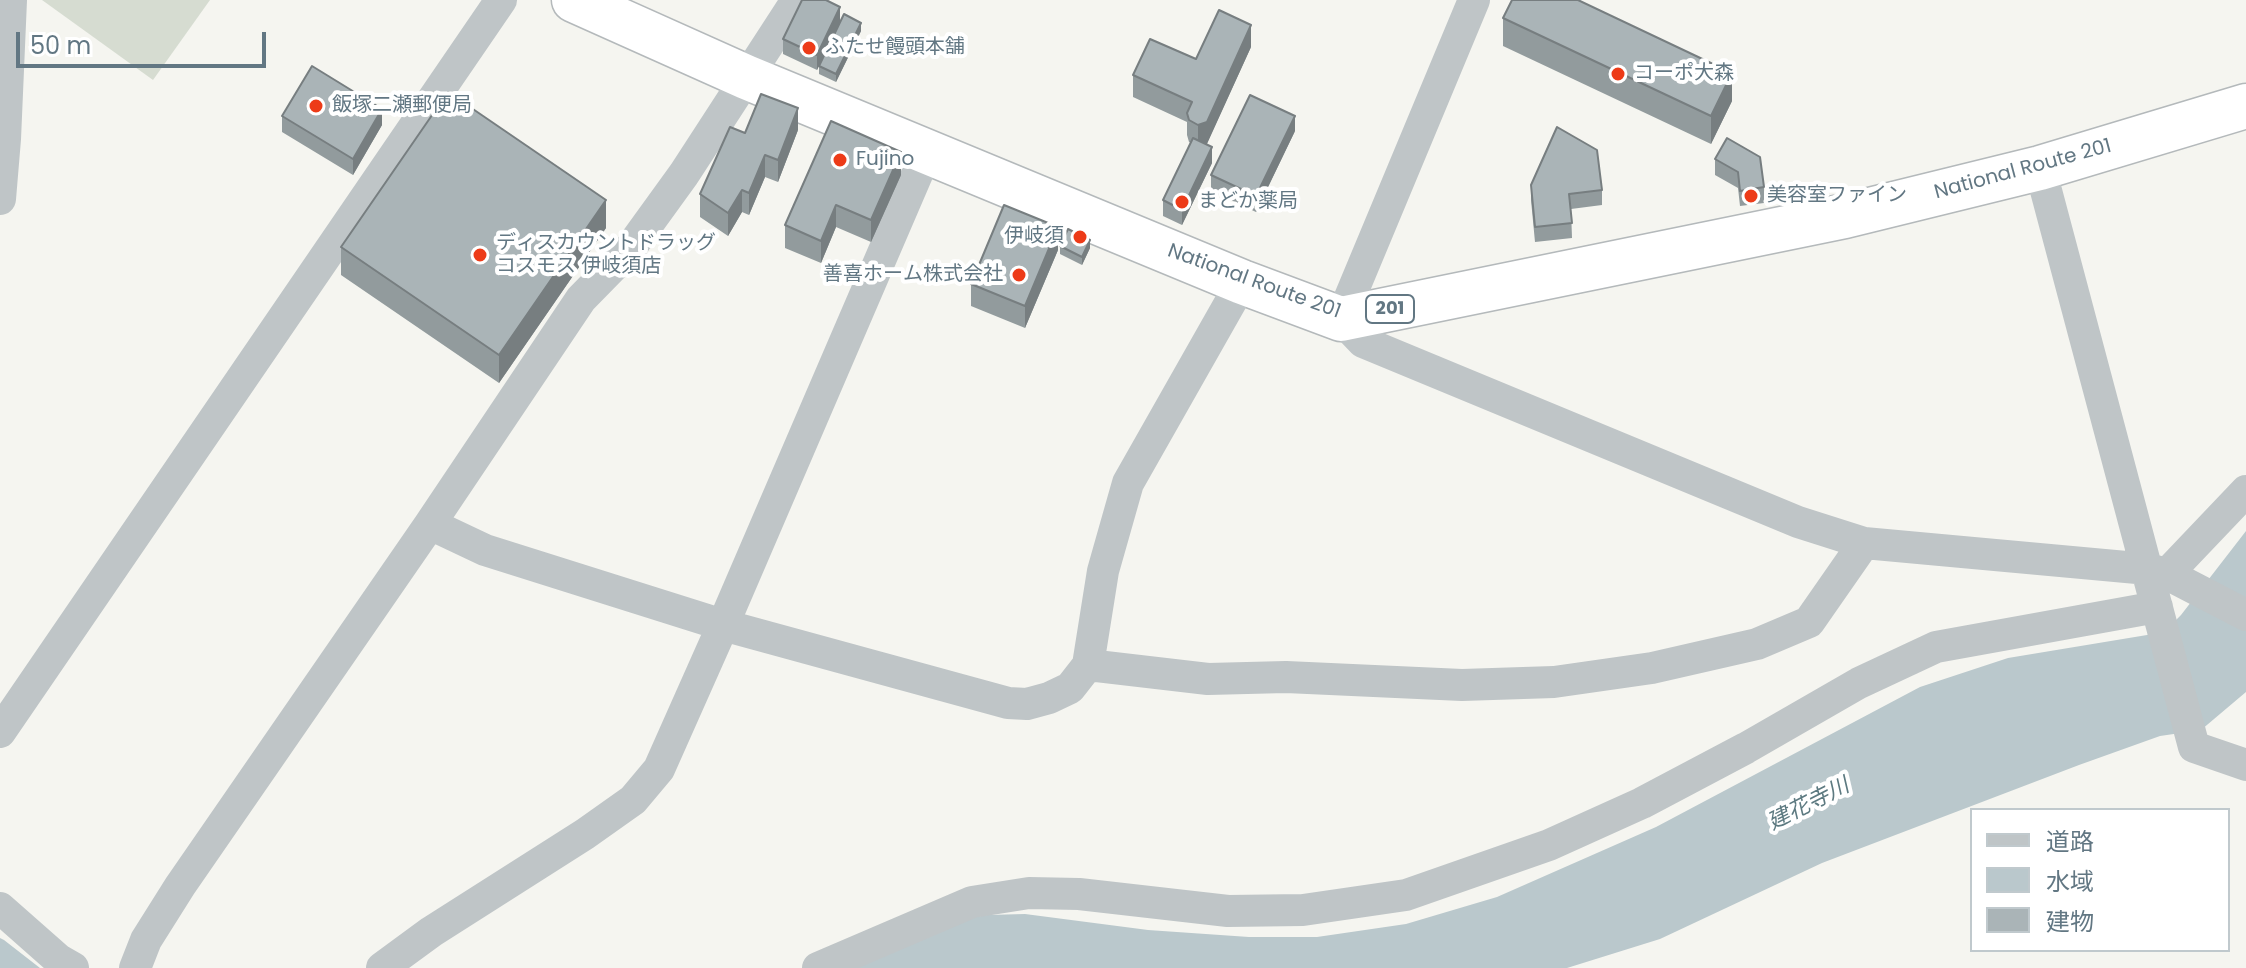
<!DOCTYPE html>
<html>
<head>
<meta charset="utf-8">
<style>
	body { margin:0 }
	#map { position:relative; width:2246px; height:968px; overflow:hidden; background:#f5f5f0; font-family:Poppins,"Noto Sans JP",sans-serif }
	canvas { display:block }
	.legend { position:absolute; left:1970px; top:808px; width:260px; height:144px; box-sizing:border-box; background:#fff; border:2px solid #c0c9cd; margin:0; padding:10px 14px; list-style:none; font-size:24px; color:#627783 }
	.legend li { display:flex; align-items:center; gap:16px; height:40px }
	.legend b { width:40px; border:2px solid #c0c9cd }
	.scale { position:absolute; left:16px; top:32px; width:250px; height:36px; box-sizing:border-box; border:4px solid #627783; border-top:0; padding-left:10px; font-size:24px; line-height:28px; white-space:nowrap; color:#627783; -webkit-text-stroke:6px #fff; paint-order:stroke }
</style>
</head>
<body>
<div id="map">
<canvas width="2246" height="968"></canvas>
<ul class="legend">
<li><b style="height:10px;background:#bfc5c7"></b>道路</li>
<li><b style="height:22px;background:#bac8cc"></b>水域</li>
<li><b style="height:22px;background:#aab4b7"></b>建物</li>
</ul>
<div class="scale">50 m</div>
</div>
<script>
const c = document.querySelector('canvas').getContext('2d');
c.lineJoin = 'round';
function fillPath(path, color) {
  c.fillStyle = color;
  c.fill(path, 'evenodd');
}
function strokePath(path, color, width, dash) {
  c.strokeStyle = color;
  c.lineWidth = width;
  c.lineCap = dash ? 'butt' : 'round';
  c.setLineDash(dash || []);
  c.stroke(path);
}
function write(font, color, halo, rows, align = 'center') {
  c.font = font + ' Poppins,"Noto Sans JP",sans-serif';
  c.lineWidth = 8;
  c.setLineDash([]);
  c.textBaseline = 'middle';
  c.strokeStyle = halo;
  c.fillStyle = color;
  for (const [text, x, y, turn = 0] of rows) {
    c.save();
    c.translate(x, y);
    c.rotate((+turn || 0) * Math.PI / 180);
    c.textAlign = isNaN(turn) ? turn : align;
    if (halo) c.strokeText(text, 0, 0);
    c.fillText(text, 0, 0);
    c.restore();
  }
}
fillPath(new Path2D(`
	M42,0H210L153,80Z`), '#d6dcd1');
fillPath(new Path2D(`
	M2246,531V692L2201,730L2160,736L2079,765L1822,863L1660,939L1567,968H843L948,922L987,915L1025,914L1148,930L1249,937H1317L1406,924L1497,897L1656,827L1920,687L2008,658L2147,635L2172,624L2181,615Z
	M0,938L4,940L40,968H0Z`), '#bac8cc');
const highway = new Path2D(`
	M574,0L746,77L1242,282L1341,319L1845,216L2040,168L2246,106`);
strokePath(highway, '#b4b9bb', 47);
strokePath(new Path2D(`
	M1474,0L1341,319L1363,342L1798,522L1864,543L2148,569L2167,574L2246,615
	M2040,168L2194,747L2246,765
	M0,199L5,139L11,0
	M430,524L485,550L723,625L1008,703L1027,704L1049,698L1070,688L1088,665L1103,571L1128,483L1242,282
	M2167,574L2246,491
	M1088,665L1208,679L1286,677L1462,685L1554,682L1652,668L1757,644L1809,622L1864,543
	M0,732L501,0
	M0,908L59,960L73,968
	M135,968L146,940L180,886L430,524L581,299L629,250L684,174L797,0
	M382,968L431,932L585,834L633,800L659,769L723,625L927,151
	M818,968L972,902L1029,893L1079,894L1228,911L1303,910L1406,895L1549,845L1642,803L1746,748L1859,683L1936,647L2157,607`), '#bfc5c7', 32);
strokePath(highway, '#fff', 44);
fillPath(new Path2D(`
	M1503,18L1732,101L1711,144L1503,46Z
	M840,21L861,31L836,82L819,74V66L817,70L783,54V39Z
	M1251,47L1206,145L1212,163L1182,225L1163,216V200L1191,143L1189,142L1187,135V122L1133,97V75Z
	M282,116L382,125L353,175L282,132Z
	M798,130L778,182L765,177L749,215L742,212L728,236L700,217V194Z
	M1295,131L1256,212L1211,191V175Z
	M1715,159L1764,187V203L1740,206L1738,188L1715,175Z
	M901,175L871,242L836,227L821,263L785,248V225Z
	M1531,185L1602,190V205L1571,209L1572,238L1535,242L1531,200Z
	M606,228L499,383L341,275V247Z
	M1060,246L1090,248L1082,265L1060,254Z
	M1058,250L1025,328L971,306V284Z`), '#929b9d');
fillPath(new Path2D(`
	M840,7V22L817,70V55Z
	M861,23V31L836,82V74Z
	M1251,25V47L1207,144L1198,148V125Z
	M1732,73V101L1711,144V116Z
	M798,108V130L778,182V160Z
	M382,109V125L353,175V159Z
	M1295,116V131L1256,212V196Z
	M1212,147V163L1182,225V210Z
	M901,152V175L871,242V220Z
	M765,155V177L749,215V193Z
	M742,190V212L728,236V213Z
	M606,200V228L499,383V355Z
	M836,205V227L821,263V241Z
	M1058,227V250L1025,328V306Z
	M1090,240V248L1082,265V257Z`), '#777e80');
const building = new Path2D(`
	M802,0H826L840,7L817,55L783,39Z
	M1512,0H1578L1732,73L1711,116L1503,18Z
	M1219,10L1251,25L1207,122L1198,125L1189,120L1187,113L1192,102L1133,75L1150,39L1196,59Z
	M844,14L861,23L836,74L819,66Z
	M312,66L382,109L353,159L282,116Z
	M448,92L606,200L499,355L341,247Z
	M761,94L798,108L778,160L765,155L749,193L742,190L728,213L700,194L730,127L745,133Z
	M1250,95L1295,116L1256,196L1211,175Z
	M831,121L901,152L871,220L836,205L821,241L785,225Z
	M1557,127L1597,150L1602,190L1569,194L1572,223L1535,227L1531,185Z
	M1193,138L1212,147L1182,210L1163,200Z
	M1727,138L1760,157L1764,187L1740,191L1738,172L1715,159Z
	M1004,205L1058,227L1025,306L971,284Z
	M1068,229L1090,240L1082,257L1060,246Z`);
fillPath(building, '#aab4b7');
strokePath(building, '#777e80', 2);
for (const [x, y, r, color] of [
	[809,48,8,"#ed3b18"],
	[1618,74,8,"#ed3b18"],
	[316,106,8,"#ed3b18"],
	[840,160,8,"#ed3b18"],
	[1751,196,8,"#ed3b18"],
	[1182,202,8,"#ed3b18"],
	[1080,237,8,"#ed3b18"],
	[480,255,8,"#ed3b18"],
	[1019,275,8,"#ed3b18"]
]) {
  const dot = new Path2D();
  dot.arc(x, y, r, 0, 2 * Math.PI);
  c.fillStyle = color;
  c.fill(dot);
  strokePath(dot, '#fff', 3);
}
for (const [x, y, w] of [
	[1390,309,48]
]) {
  const box = new Path2D();
  box.roundRect(x - w / 2, y - 14, w, 28, 6);
  c.fillStyle = '#fff';
  c.fill(box);
  strokePath(box, '#627783', 2);
}
write('bold 18px', '#627783', null, [
	["201",1390,309]
]);
write('20px', '#627783', '#fff', [
	["ふたせ饅頭本舗",825,48],
	["コーポ大森",1634,74],
	["飯塚二瀬郵便局",332,106],
	["Fujino",856,160],
	["美容室ファイン",1767,196],
	["まどか薬局",1198,202],
	["伊岐須",1064,237,"right"],
	["ディスカウントドラッグ",496,244],
	["コスモス 伊岐須店",496,267],
	["善喜ホーム株式会社",1003,275,"right"]
], 'left');
write('20px', '#627783', '#fff', [
	["National Route 201",2023,170,-15],
	["National Route 201",1254,282,20]
]);
write('italic 22px', '#5d7a81', '#fff', [
	["建花寺川",1809,805,-27]
]);
</script>
</body>
</html>
